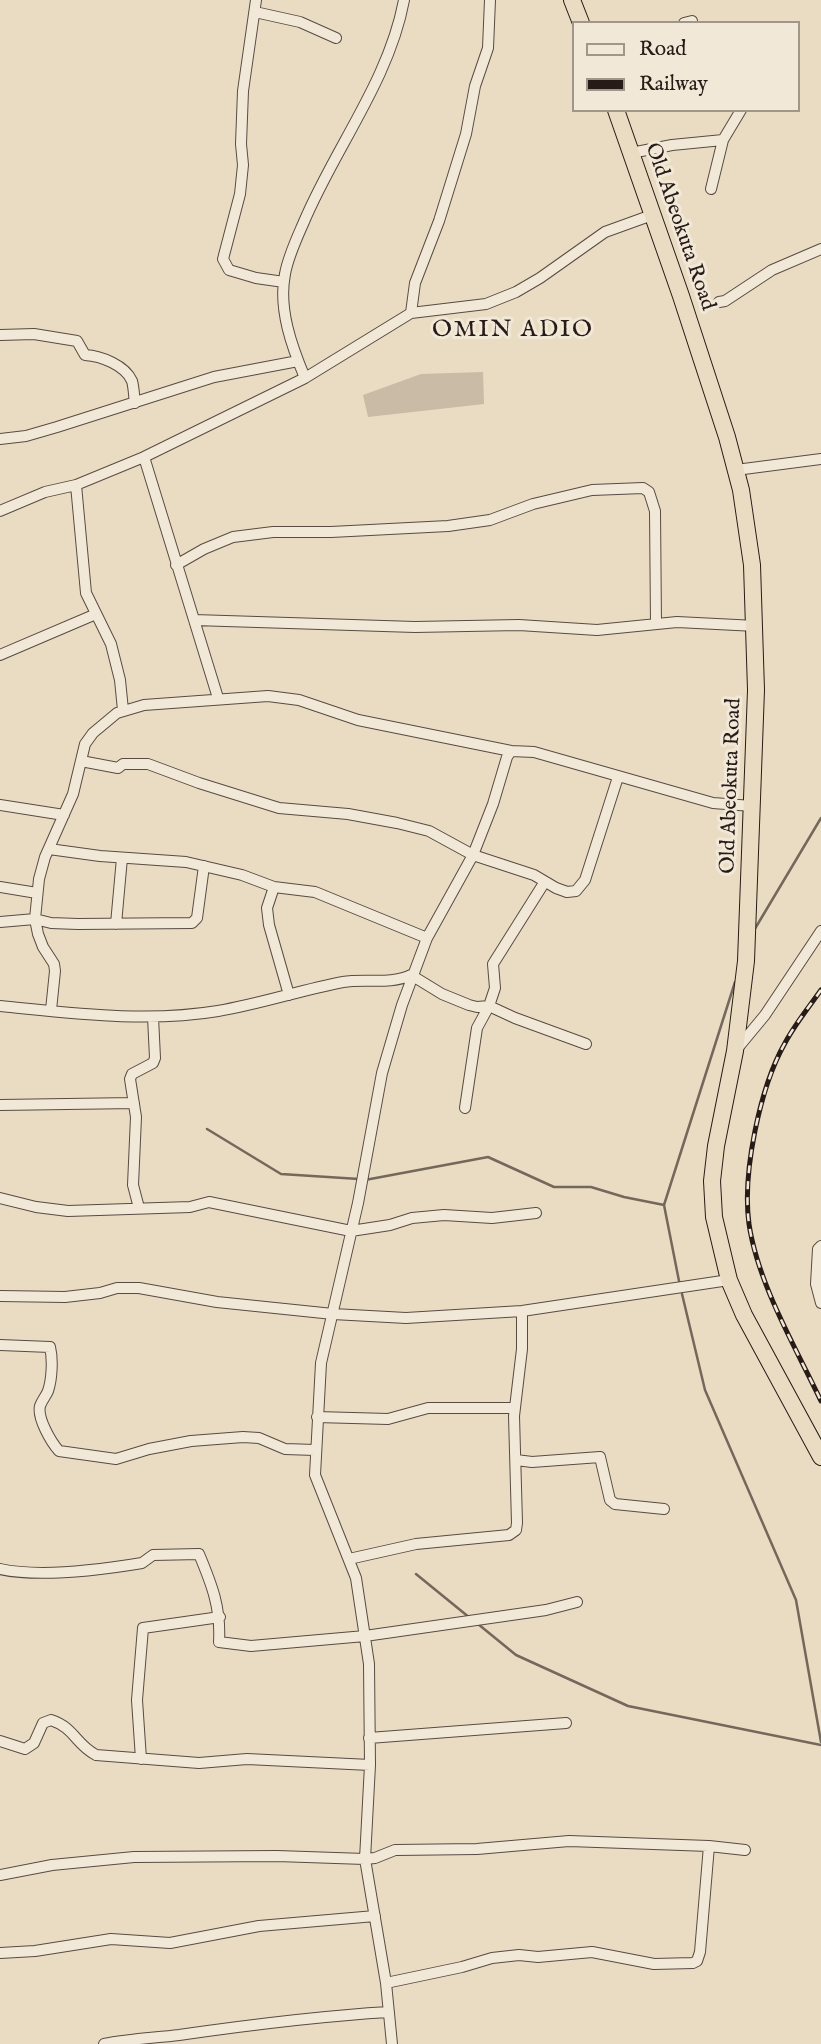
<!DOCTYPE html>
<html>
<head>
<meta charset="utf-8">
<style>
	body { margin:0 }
	#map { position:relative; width:821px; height:2044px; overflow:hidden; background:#eadcc2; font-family:"IM FELL English",serif }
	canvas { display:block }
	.legend { position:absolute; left:572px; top:21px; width:228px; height:91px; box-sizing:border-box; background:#f1e8d7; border:2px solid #a0968a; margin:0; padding:9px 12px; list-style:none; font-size:21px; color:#271b17 }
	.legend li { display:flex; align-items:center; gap:14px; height:35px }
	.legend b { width:35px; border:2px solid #a0968a }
</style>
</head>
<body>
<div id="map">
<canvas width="821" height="2044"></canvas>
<ul class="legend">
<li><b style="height:9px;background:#f1e8d7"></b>Road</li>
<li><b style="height:9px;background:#271b17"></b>Railway</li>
</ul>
</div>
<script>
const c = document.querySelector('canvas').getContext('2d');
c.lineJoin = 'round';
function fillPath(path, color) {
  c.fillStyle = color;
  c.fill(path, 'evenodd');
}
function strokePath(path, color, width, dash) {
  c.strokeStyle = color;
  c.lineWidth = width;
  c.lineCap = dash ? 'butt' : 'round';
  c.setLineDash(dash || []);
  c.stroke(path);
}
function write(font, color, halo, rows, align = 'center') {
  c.font = font + ' "IM FELL English",serif';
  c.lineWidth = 6;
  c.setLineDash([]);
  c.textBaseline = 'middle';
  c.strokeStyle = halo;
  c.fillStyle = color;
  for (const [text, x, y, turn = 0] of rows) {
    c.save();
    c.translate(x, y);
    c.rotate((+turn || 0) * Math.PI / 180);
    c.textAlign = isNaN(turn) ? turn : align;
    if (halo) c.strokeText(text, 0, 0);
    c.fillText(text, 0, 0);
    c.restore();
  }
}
fillPath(new Path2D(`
	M483,372L484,404L368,417L363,395L421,374Z`), '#c9bba5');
strokePath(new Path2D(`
	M753,932L821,818
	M207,1129L281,1174L359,1179
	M365,1180L488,1157L554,1187H591L624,1197L664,1205
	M679,1281L664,1205L735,982
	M682,1294L705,1390L796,1600L821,1742
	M416,1574L470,1618
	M478,1624L516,1655L628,1706L821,1745`), '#74675b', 2.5);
const minor = new Path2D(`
	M256,0L243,91L241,144L243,165L240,194L223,259L229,270L256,278L284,282
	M255,12L300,22L336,38
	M684,23L692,21
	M631,153L672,145L723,140
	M711,189L723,140L741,110
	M719,302L725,301L772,270L821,249
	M411,313L415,283L439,221L466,134L475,86L488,48L490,0
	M0,335L34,334L77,341L85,355C101,356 125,365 132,381C134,388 134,397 135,403
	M305,378C292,347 278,309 285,274C288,257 296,240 303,224C334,149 389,81 404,0
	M0,439L26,436L57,427L214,377L298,361
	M144,457L218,698
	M736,470L821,459
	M76,485L86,593L111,644L120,680L123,710
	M0,511L45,492L76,485L144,457L305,378L411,313L486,304L516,292L540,278L605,232L652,215
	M176,565L204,549L233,537L273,532H331L448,526L490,520L533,504L592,490L643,488L649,492L655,511L656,624
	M194,620L415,627L519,625L597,630L677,622L756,626
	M0,655L96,614
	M81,761L118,768L123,764H148L199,783L279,808L348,814L397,823L429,831L473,855L534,875L556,888L567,892L576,891L585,880L618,777
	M0,805L64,815
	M49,849L100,856L186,862L242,875L274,887L315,892L427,938
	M0,887L37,893
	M274,887L267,908L269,925L289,995
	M0,922L35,919L51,923L78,924L192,923L197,918L204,866
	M116,924L122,858
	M0,1006C72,1013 146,1023 218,1011C260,1004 301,990 343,982C365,978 390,985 411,975L442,994L469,1005L477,1007L489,1006L515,1018L586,1044
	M51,1010L55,971L54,964L43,947L38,934L35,919L39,879L45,857L73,794L85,744L93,733L117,713L144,705L268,696L299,700L358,720L511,751
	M736,1050L765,1015L821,931
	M0,1105L134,1103
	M465,1108L477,1028L489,1006L495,988L493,964L544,883
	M0,1198L36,1207L68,1211L190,1207L209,1202L351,1231L390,1225L412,1218L444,1215L492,1218L536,1213
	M139,1208L133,1185L136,1117L130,1079L132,1074L153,1063L155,1058L153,1017
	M821,1246L818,1249L816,1284L821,1303
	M0,1296L65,1297L100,1293L117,1288H139L217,1302L333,1314L406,1318L522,1311L729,1280
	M0,1345L50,1347C53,1359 52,1379 48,1391C46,1396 42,1400 40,1406C37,1418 51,1442 59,1451L116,1459L149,1449L191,1441L243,1437L259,1438L285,1449L315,1450
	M317,1417L388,1419L428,1408H515
	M516,1460L532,1462L600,1457L610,1500L615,1504L664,1509
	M349,1559L416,1544L509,1535L516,1530L517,1523L514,1416L522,1349V1311
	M0,1569C41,1578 100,1570 142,1563L153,1555L199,1554C212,1585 221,1608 219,1642L251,1646L365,1636L546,1610L577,1602
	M369,1738L566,1723
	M0,1741L25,1749L34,1743L43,1723L51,1720C75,1728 75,1744 96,1755L199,1763L247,1759L370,1765
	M141,1759L137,1700L143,1628L220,1617
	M0,1875L52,1865L134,1857L277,1856L365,1859L375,1858L395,1850L477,1849L569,1841L709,1846L745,1850
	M0,1953L35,1951L111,1939L170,1943L259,1926L375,1916
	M386,1983L462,1967L492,1958L519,1955L538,1957L592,1952L654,1964L693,1963L697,1961L700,1952L709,1846
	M104,2044C129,2039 154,2038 179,2035C249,2025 318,2016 389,2012
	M392,2044L386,1983L365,1859L370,1765L369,1664L356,1578L315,1475L321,1363L358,1203L382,1073L402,1005L427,938L473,855L493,804L507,757L511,751L534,752L713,803L752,806`);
const trunk = new Path2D(`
	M572,0L581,23
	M616,110L681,296L727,437L741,490L752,565L756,690L746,961L735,1051L716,1146L712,1181L714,1217L729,1280L744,1315L821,1457`);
strokePath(minor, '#584b42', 12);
strokePath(trunk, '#271b17', 18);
strokePath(minor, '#f1e8d7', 10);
strokePath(trunk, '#eadcc2', 16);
const rail = new Path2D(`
	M821,990C809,1007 795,1024 785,1043C760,1087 742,1173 749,1224C758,1284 795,1346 821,1401`);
strokePath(rail, '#271b17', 5);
strokePath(rail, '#f1e8d7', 2.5, [8]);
write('21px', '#271b17', '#f1e8d7', [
	["Old Abeokuta Road",679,227,71],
	["Old Abeokuta Road",732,786,-88]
]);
c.letterSpacing = '2px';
write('24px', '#271b17', '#f1e8d7', [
	["OMIN ADIO",513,331]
]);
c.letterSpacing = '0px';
</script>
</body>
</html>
